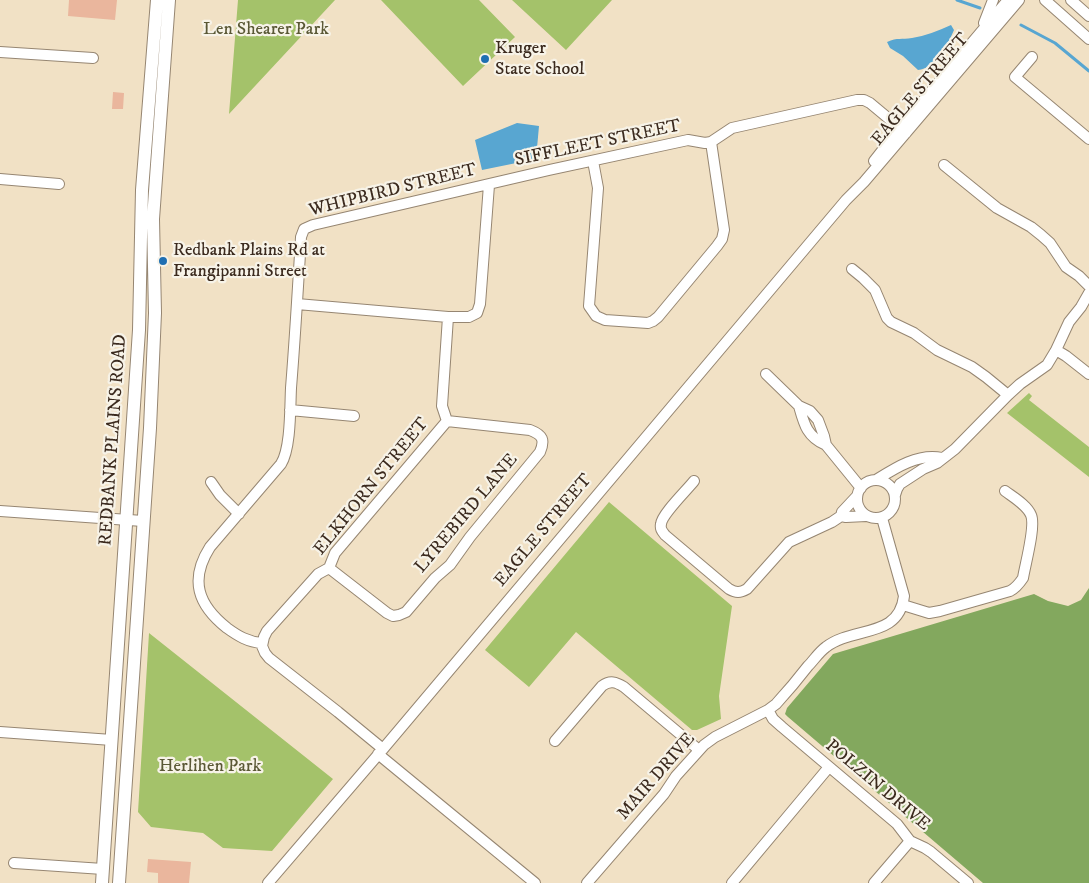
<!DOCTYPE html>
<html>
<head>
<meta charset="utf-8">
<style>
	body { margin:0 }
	canvas { display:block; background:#f1e1c5 }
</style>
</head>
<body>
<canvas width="1089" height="883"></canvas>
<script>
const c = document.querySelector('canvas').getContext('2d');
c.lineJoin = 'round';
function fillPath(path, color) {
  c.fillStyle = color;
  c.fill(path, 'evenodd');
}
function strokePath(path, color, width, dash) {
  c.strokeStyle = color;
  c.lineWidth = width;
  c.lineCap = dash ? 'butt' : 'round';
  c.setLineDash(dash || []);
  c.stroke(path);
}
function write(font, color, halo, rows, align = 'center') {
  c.font = font + ' "IM FELL DW Pica",serif';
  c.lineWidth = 4.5;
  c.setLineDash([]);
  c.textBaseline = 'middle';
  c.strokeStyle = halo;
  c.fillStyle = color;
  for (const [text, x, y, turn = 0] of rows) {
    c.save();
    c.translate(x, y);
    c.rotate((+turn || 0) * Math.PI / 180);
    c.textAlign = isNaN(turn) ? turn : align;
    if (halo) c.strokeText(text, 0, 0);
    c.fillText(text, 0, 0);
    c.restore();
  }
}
fillPath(new Path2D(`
	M238,0H335L229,114Z
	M381,0H479L515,37L463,86Z
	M512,0H612L566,50Z
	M1029,393L1032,396L1029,400L1089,447V477L1007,413Z
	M609,502L732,606L719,696L721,719L697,730H692L576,632L529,687L485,650Z
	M149,633L333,779L272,851L223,848L203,833L151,827L138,812Z`), '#a4c26a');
fillPath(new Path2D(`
	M1089,588V883H983L788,717L785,714L787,708L833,654L1034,594L1048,601L1068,606L1081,600Z`), '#83a85e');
fillPath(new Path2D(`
	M951,25L954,30C948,44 935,69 918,70L903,56L890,48L887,42C898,37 901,40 912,38C925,36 938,31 951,25Z
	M517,123L539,126L536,159L482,170L475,140Z`), '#58a6d1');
strokePath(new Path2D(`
	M957,0L980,8
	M1021,25L1055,43L1089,71`), '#58a6d1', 3);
fillPath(new Path2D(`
	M69,0H117L115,20L68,16Z
	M113,92L124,93L123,109H112Z
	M148,859L191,862L189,883H158V873L147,872Z`), '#eab69d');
const minor = new Path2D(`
	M1045,0L1089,39
	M1071,0L1089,16
	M984,23L993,0
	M0,52L93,58
	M1032,57L1015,77L1089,139
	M593,161L598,188L589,306L596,316L605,320L648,323L653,321L658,317L717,246L722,239L724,230L711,142
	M874,161L900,128L1008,0
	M944,165L997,208L1031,227L1041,235L1050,243L1066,267L1079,276L1089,286
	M0,179L59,184
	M852,269L863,278L875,290L887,318L891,322L914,333L937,350L972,367L986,377L1008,395
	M297,304L448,317H469L477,313L480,304L489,185
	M1056,350L1066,356L1089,374
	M766,374L799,406L810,411L818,420L824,436L826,445
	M799,406C804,424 807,437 826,445L861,488
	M290,410L354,416
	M857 499a19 19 0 1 1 38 0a19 19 0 1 1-38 0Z
	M876,480C895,468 918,453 942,458
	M694,481C687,490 662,514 661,524C660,529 662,531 665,535L729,589C736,593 740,593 747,589L789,542L832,522L841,516L842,512L857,496
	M211,482L220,495L239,514
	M895,495L897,489L900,484L923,469L937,463L955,449L1008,395L1020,384L1047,365L1056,350L1069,322L1081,307L1089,293
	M0,511L143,521
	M841,516L846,517L866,516
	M329,568L387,613L393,616L399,615L406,612L435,578L450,565L470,537L540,452C545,440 543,435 530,430L447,421
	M903,605L929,613L940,611L1010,591C1016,588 1019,584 1023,578C1025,565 1036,526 1031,515C1027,505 1013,497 1005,491
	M262,643C248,642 238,636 227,628C198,605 189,580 210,547L281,464C291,448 290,408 291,388C295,338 298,288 301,237L304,229L313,225L549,170L688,140L705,143L711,142L732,128L857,100H864L870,103L906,133
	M768,710L773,719L782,727L897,824L910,841L925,848L931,852L968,883
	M0,732L112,740
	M555,741L602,686C610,680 616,682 624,687L699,750
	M383,749L338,712L269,658L265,653L262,646L264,637L267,631L318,574L329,568L335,553L447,421L442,406L448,317
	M378,754L535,883
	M14,863L103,869
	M268,883L383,749L846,200L864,182L1019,0
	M587,883L664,794L676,776L704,745L715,737L768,710L776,704C787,692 798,679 808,666C814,660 819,652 826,647C853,626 899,639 904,596L882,518
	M732,883L829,767
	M874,883L910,841`);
const major = new Path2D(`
	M102,883L139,330L142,190L157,0
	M119,883L150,428L155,313L153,219L169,0`);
strokePath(minor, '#968672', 12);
strokePath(major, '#968672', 14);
strokePath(minor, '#fff', 10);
strokePath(major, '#fff', 12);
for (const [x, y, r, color] of [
	[485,59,5,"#1f6fb2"],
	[163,261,5,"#1f6fb2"]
]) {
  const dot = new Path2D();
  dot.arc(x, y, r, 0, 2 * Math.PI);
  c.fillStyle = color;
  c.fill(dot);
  strokePath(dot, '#f7f3e8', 2);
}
write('18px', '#5a5835', '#f7f3e8', [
	["Len Shearer Park",266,30],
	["Herlihen Park",210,767]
]);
write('18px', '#3b2a1e', '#f7f3e8', [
	["Kruger",495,49],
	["State School",495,70],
	["Redbank Plains Rd at",173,251],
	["Frangipanni Street",173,272]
], 'left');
write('18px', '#3b2a1e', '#f7f3e8', [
	["EAGLE STREET",921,90,-50],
	["SIFFLEET STREET",598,144,-12],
	["WHIPBIRD STREET",393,191,-14],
	["REDBANK PLAINS ROAD",114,440,-86],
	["ELKHORN STREET",372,487,-51],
	["LYREBIRD LANE",467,514,-50],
	["EAGLE STREET",544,531,-50],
	["MAIR DRIVE",657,777,-49],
	["POLZIN DRIVE",877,786,40]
]);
</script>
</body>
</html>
